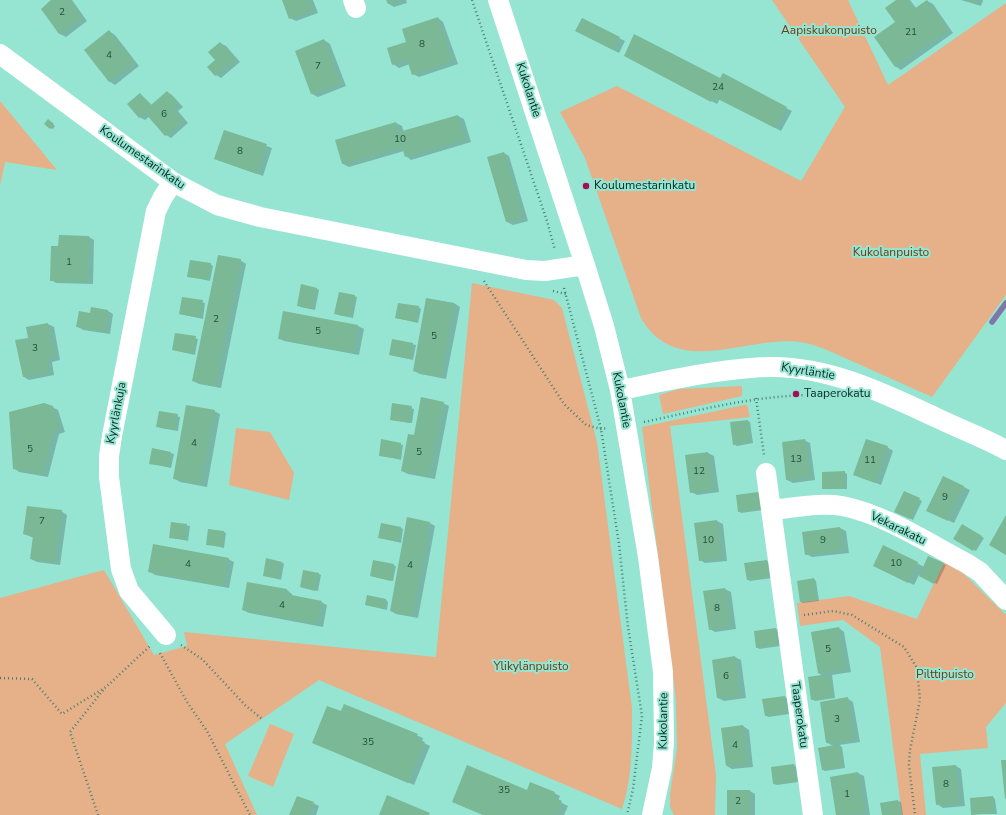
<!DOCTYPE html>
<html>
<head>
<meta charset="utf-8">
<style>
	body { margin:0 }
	canvas { display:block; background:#96e4d2 }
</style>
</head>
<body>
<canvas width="1006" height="815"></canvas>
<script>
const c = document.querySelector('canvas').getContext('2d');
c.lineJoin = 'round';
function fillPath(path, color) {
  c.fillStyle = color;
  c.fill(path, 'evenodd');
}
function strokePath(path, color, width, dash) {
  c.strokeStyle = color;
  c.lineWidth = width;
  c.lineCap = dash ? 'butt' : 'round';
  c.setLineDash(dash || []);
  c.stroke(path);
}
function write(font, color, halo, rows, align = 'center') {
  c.font = font + ' "Nunito Sans",sans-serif';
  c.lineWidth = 4;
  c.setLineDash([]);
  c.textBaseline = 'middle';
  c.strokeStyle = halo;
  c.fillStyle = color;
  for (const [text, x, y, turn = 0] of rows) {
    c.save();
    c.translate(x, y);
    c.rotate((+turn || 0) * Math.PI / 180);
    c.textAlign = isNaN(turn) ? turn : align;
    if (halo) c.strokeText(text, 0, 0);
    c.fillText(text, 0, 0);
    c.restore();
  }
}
fillPath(new Path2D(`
	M772,0H848L888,85L1006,3V295L932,397C906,385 880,374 854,362C838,355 823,347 806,343C749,332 679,382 641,318L585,158L560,112L617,86L801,181L845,107Z
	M0,101L57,170L5,162L0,186Z
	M472,283L554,300L562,308L597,442L632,708C632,742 633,777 622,809L319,680L225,744L257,815H0V598L104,570L154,655L187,646L184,632L436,657Z
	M742,386V396L663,414L659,395L679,389Z
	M744,405H747L750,417L670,426L716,775L715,815H674L670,807V794L677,748L676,701L642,427Z
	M236,428L270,432L294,473L289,500L229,485Z
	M944,562L964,574L1006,615V703L986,727L988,748L920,754L926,815H902L880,647L843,620L800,626L797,603L849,596L917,619Z
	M270,724L294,734L273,787L248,776Z`), '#e6b088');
fillPath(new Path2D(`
	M52,0H72L87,21L66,37L60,34L42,9Z
	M284,0H313L318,13L296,21L290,18Z
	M387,0H406L407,3L394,7L389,4Z
	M898,0H910L916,8L927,1L933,4L953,33L901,70L895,66Z
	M961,0H983L981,6Z
	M438,18L443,22L458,64L419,77L413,74L410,64L399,68L393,64L408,42Z
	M109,31L115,35L139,66L115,85L109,81Z
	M582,34L619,38L625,41L619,53Z
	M324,40L330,44L346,86L318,97L312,94Z
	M220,43L226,46L240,62L221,78L216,75V60Z
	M631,59L786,108L792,111L781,131L720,99L717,104Z
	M167,92L172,95L183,107L178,111L188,123L171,138L166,135L150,116L145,120L139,117L140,94L152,105Z
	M458,116L464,119L471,142L411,160L406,156L404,151L349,167L343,164L336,141L396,123L402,126L404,132Z
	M50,122L55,126L53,129L50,128Z
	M224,131L272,148L263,176L215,159Z
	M504,153L509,156L528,221L513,225L507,222Z
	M89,237L94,240L93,284L56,283L51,280L59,247Z
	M240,260L246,264L221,388L199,384L193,381Z
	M210,264L213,266L210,281L188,276Z
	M316,288L319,290L315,310L300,307Z
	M354,296L357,297L353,318L338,315Z
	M183,298L205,303L203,319L180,314Z
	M427,299L454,303L460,307L446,379L420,374L414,371Z
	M418,307L421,309L418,323L396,318Z
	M108,311L113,314L110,334L83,330L77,326Z
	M284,312L358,326L364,329L359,355L284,341L279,338Z
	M48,324L54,327L60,360L52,362L54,375L29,380L24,377L29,339Z
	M176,334L198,339L195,355L173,350Z
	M393,340L416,345L413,360L390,355Z
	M443,403L449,406L435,479L408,474L402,471L415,437Z
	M393,404L414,409L412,423L393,420Z
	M52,407L58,410L65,432L59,434L48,477L19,472L14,468Z
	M214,411L220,414L207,487L180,482L174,478Z
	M160,412L180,417L178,431L160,428Z
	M747,421L750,422L753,443L737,446L734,444Z
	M382,440L403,445L401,460L380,455Z
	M804,440L810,443L815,480L793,483L787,480L783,443Z
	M887,447L893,451L881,485L854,474Z
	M153,449L174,454L171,468L150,463Z
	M708,453L714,456L719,492L697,495L691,492Z
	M844,472L847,474V489H823Z
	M943,477L970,490L954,523L933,513Z
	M905,492L922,501L913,520L896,511Z
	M758,493L761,494L763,510L741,513L739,511Z
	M61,511L67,515L60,565L37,562L31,559L34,538L24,534Z
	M717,521L723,524L727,561L705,563L700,560Z
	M172,523L190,526L188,541L170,537Z
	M430,523L435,526L418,618L396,614L391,611Z
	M962,525L984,538L976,551L955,539Z
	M401,528L403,529L401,543L379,537Z
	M840,528L846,531L849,553L812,557L806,554L803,533Z
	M224,532L226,533L224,548L207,544Z
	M228,559L234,562L229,588L155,575L149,571Z
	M374,561L396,566L393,581L371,576Z
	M767,561L769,562L772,578L750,581L747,579Z
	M282,562L284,564L281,580L264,575Z
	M917,563L924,567L943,564L946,565L937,584L919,575L914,585L880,569Z
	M319,574L321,575L318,591L301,587Z
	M814,579L816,581L819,601L803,603L801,602Z
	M725,589L731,592L736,629L715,632L710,629Z
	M287,590L292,594V597L321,602L327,605L323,627L249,613L243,610Z
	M386,600L388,602L387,610L366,605Z
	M839,628L844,632L851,672L832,675L835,698L815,701L812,699L823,676L818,673Z
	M776,629L778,630L780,646L759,649L757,647Z
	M735,657L741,660L746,698L724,701L718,698Z
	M785,697L787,699L789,714L768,717L766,715Z
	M847,698L853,702L860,742L839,745L842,747L845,768L825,771L823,770L834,746L827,743Z
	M345,705L423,738L422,742L430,746L414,785L313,743L341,713Z
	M743,726L749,730L753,767L732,769L727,766Z
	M794,765L796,767L798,782L777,785L774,784Z
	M956,766L961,769L965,806L943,808L937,804Z
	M858,773L864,776L870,815H837L831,777Z
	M527,791L554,793L560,796L558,801L568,806L564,815H483L453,802Z
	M750,791L755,794V815H728Z
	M993,797L995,799L997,814H972Z
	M898,801L901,802L903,815H883L881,804Z
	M313,803L319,806L316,815H290Z`), '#0003');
strokePath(new Path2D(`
	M992,322L1006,303`), '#7e78aa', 5.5);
fillPath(new Path2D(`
	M51,0H70L82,18L59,34L41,9Z
	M282,0H309L313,10L289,19Z
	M386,0H400L388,4Z
	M896,0H908L914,9L927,0L948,30L895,67L874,37L895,22L885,8Z
	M965,0H977L976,3Z
	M438,17L452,61L412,75L407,60L392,65L387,48L406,42L402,29Z
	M582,18L620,37L613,50L575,31Z
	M109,30L134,63L109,82L84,50Z
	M634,34L720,78L723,73L787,107L775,128L714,97L711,102L624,56Z
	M324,39L341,83L311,94L295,51Z
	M220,42L235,59L215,76L207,67L215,60L208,52Z
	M167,91L178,104L173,108L183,120L165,136L145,113L139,118L127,104L140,93L151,105Z
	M458,115L465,139L405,157L402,147L342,164L335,140L396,122L399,132Z
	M48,119L54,124L50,129L44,124Z
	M224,130L267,144L257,174L214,159Z
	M504,152L523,218L506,222L487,157Z
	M59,235L89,236L88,282L50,281L51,246H58Z
	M218,255L241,259L215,386L192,381Z
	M190,260L211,263L208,280L187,277Z
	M301,284L317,288L312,309L297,306Z
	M339,292L355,295L350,317L334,314Z
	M182,297L203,300L200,318L179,314Z
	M426,298L454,303L441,377L413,371Z
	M398,303L419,306L416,322L395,318Z
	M91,307L108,310L104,332L76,327L79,311L90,313Z
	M283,311L358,325L353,353L278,339Z
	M48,323L55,357L47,359L49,372L23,377L15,340L28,338L26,327Z
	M175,333L196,336L193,354L172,350Z
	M392,339L413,343L411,359L389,355Z
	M421,397L444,402L429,476L401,471L408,434L414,435Z
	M44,403L53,406L60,429L54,431L42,475L13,469L9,412Z
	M392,403L412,406L410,423L390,420Z
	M186,405L215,410L201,484L173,479Z
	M159,411L178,414L175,430L156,427Z
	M748,420L750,442L733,445L730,422Z
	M381,439L401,443L399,459L379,456Z
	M805,439L810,477L786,480L782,442Z
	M866,439L888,446L875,483L853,475Z
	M152,448L171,452L169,467L149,464Z
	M708,452L714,489L690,493L685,455Z
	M845,471V488L822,489V472Z
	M943,476L964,486L948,521L926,511Z
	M904,491L920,498L910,519L894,512Z
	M758,492L761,509L738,512L736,495Z
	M27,506L62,510L55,562L30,559L33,536L23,534Z
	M1006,515V555L989,545Z
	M407,517L430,522L412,616L390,611Z
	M717,520L722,558L699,561L694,523Z
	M171,522L187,524L185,540L169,538Z
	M381,523L401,527L398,542L378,538Z
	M962,524L982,536L973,551L953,539Z
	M840,527L843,550L805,555L802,532Z
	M208,529L224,531L222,547L206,545Z
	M153,544L229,558L224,586L148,572Z
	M883,545L918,562L908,583L873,566Z
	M928,556L944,563L934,584L919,576Z
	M266,558L282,562L278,579L263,576Z
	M373,560L394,564L391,581L370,576Z
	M767,560L769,577L747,580L744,563Z
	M303,570L319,573L315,591L300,587Z
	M814,578L817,600L800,602L797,581Z
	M247,582L287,589L286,594L322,601L317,624L242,610Z
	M725,588L731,626L709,630L703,591Z
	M367,595L386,599L384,609L365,605Z
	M839,627L845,669L818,673L811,632Z
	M776,628L778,645L756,648L754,631Z
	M735,656L740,695L717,698L712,660Z
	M829,674L833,697L811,700L808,677Z
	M785,696L787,713L765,716L762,699Z
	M848,697L854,739L826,743L820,702Z
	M344,704L418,734L416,739L425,742L408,783L312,743L327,706L341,711Z
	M743,725L748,764L726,766L721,728Z
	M840,744L843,767L822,770L818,748Z
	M1001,760H1006V798L1005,799Z
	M794,764L796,781L773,784L771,767Z
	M467,765L527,790L530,782L555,792L553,797L562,801L557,815H483L452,802Z
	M956,765L959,803L936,805L932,767Z
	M858,772L865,814L836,815L830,777Z
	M727,790H750V815H727Z
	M387,795L430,813L429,815H379Z
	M297,796L314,802L309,815H289Z
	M993,796L994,813L971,815L970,798Z
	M898,800L901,815H882L880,803Z`), '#7bb895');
strokePath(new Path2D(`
	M472,0L547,221L555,250
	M484,281L564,404L586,425L601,429L608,428
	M564,288L601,429L619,544L628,627L642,716L633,789L627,815
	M553,291L566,294
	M756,398L764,455
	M644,422C705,409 760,394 823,395
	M804,615L833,611L852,615L904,647L917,668L920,700L910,750L909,765L915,815
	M181,645L202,659L245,705L262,719
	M160,653L187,702L207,731L250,815
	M0,678L32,679L62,714L106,687L150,646
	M98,815L70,732L104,689`), '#498074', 2.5, [1, 3]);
strokePath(new Path2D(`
	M353,0L356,8
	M498,0L585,265L604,326L620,390L648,557L663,672L664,743L662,768L652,815
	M0,54L173,182L217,205L260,217L526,270L545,271L585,265
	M620,390C667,381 726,367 773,367C831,367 885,394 937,418C960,429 984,438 1006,450
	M766,473L813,815
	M772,510C794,508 819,502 842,506C884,514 928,543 966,563L980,572L1006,600
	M166,635L129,591L121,569L109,477V456L112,436L156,211L163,197L173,182`), '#fff', 20);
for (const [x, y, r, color] of [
	[586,186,4,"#a01058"],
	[796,394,4,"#a01058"]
]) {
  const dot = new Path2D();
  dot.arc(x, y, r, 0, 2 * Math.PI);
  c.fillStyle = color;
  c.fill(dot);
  strokePath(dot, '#96e4d2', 1.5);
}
write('10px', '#234d3f', null, [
	["2",62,13],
	["21",911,33],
	["8",422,45],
	["4",109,56],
	["7",318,67],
	["24",718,88],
	["6",164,115],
	["10",400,140],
	["8",240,152],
	["1",69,263],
	["2",216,320],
	["5",318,332],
	["5",434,337],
	["3",35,349],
	["4",194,444],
	["5",30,450],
	["5",419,453],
	["13",796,460],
	["11",870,461],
	["12",699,472],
	["9",945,498],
	["7",42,522],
	["10",708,541],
	["9",823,541],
	["10",896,564],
	["4",188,565],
	["4",410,566],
	["4",282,606],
	["8",717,609],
	["5",828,650],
	["6",726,677],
	["3",837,720],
	["35",368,743],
	["4",735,746],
	["8",946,785],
	["35",504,791],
	["1",847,795],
	["2",738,802]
]);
write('12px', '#6a3d14', '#96e4d2', [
	["Aapiskukonpuisto",829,31],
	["Kukolanpuisto",891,253],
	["Ylikylänpuisto",531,667],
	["Pilttipuisto",945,675]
]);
write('12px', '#062922', '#96e4d2', [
	["Kukolantie",528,90,72],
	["Koulumestarinkatu",142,158,35],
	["Kyyrläntie",808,372,9],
	["Kukolantie",621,400,79],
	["Kyyrlänkuja",117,413,-79],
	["Vekarakatu",898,529,26],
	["Taaperokatu",799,715,82],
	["Kukolantie",664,721,-89]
]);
write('12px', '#062922', '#96e4d2', [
	["Koulumestarinkatu",594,186],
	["Taaperokatu",804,394]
], 'left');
</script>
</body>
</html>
